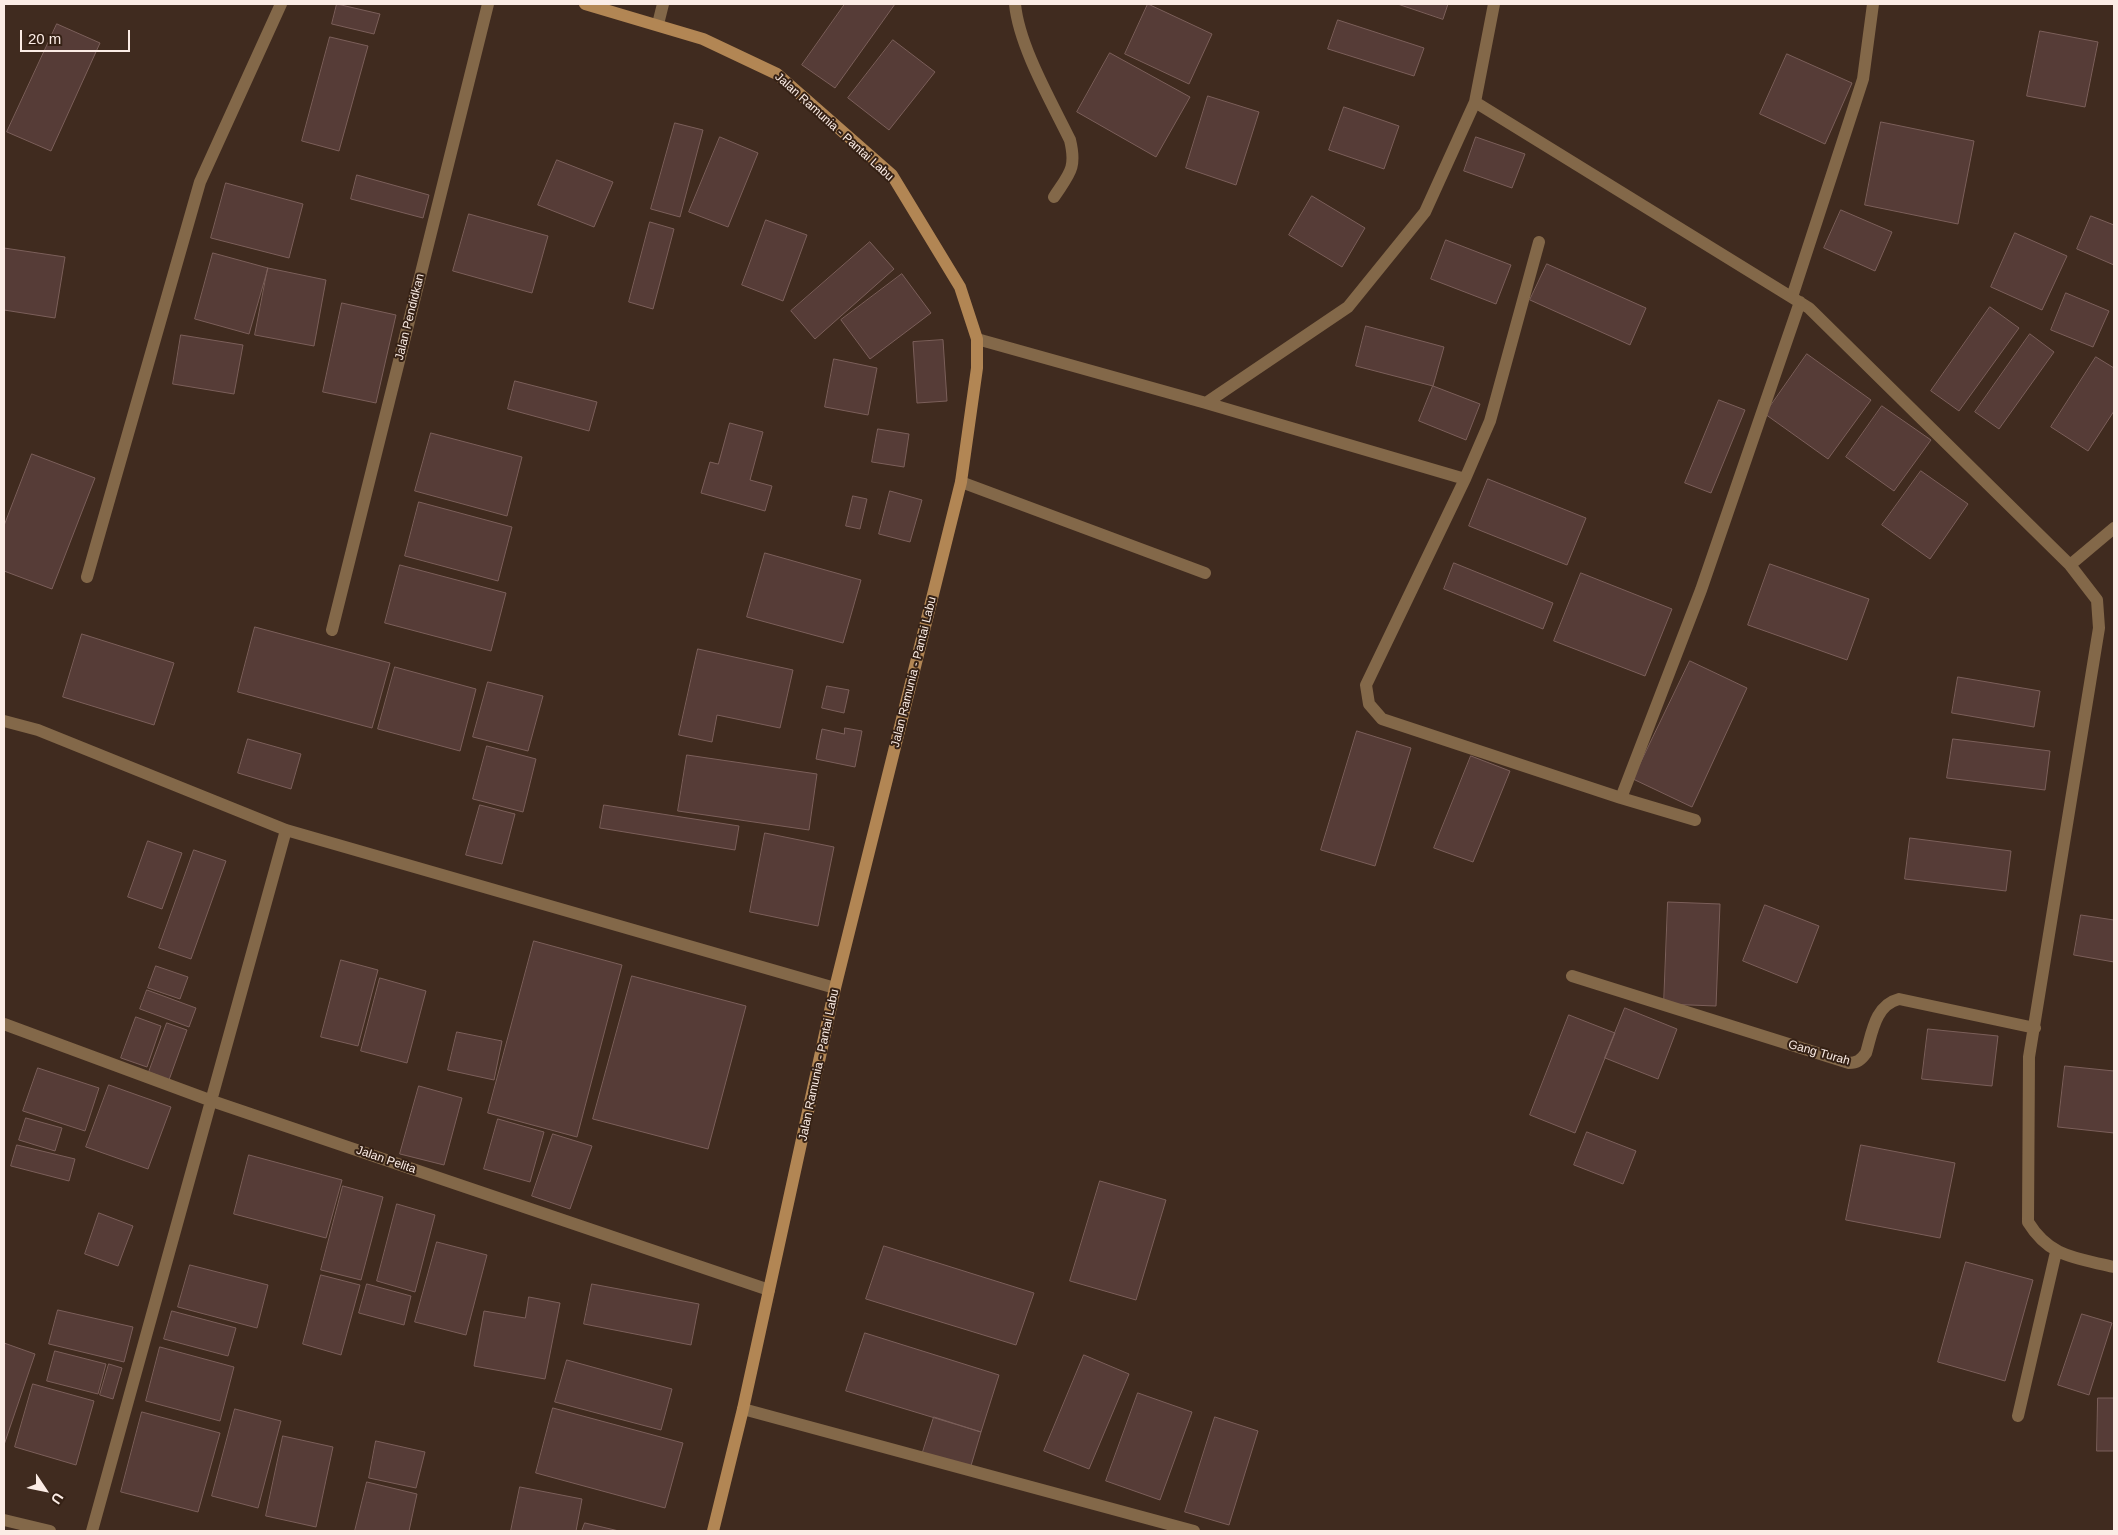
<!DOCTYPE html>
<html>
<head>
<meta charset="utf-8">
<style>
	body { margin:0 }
	#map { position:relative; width:2118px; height:1535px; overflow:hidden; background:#402b1f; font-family:Helvetica,sans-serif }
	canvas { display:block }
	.frame { position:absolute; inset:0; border:5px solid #fbece5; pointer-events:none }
	.north { position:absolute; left:20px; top:1465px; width:50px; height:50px; -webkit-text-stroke:4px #352115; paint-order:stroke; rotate:124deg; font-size:14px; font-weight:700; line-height:20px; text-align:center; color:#fbece5 }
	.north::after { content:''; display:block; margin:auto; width:18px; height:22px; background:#fbece5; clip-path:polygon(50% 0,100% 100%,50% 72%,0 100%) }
	.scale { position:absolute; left:20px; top:30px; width:110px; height:22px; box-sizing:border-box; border:2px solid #fbece5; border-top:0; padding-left:6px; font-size:15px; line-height:18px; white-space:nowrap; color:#fbece5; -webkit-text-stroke:4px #352115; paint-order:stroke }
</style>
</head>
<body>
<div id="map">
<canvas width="2118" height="1535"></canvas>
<div class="frame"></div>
<div class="north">U</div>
<div class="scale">20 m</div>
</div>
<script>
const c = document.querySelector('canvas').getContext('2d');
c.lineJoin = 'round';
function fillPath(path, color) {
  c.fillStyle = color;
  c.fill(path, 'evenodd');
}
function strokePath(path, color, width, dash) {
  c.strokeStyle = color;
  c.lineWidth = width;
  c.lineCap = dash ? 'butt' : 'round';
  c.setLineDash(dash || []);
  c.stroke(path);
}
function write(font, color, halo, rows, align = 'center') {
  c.font = font + ' Helvetica,sans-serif';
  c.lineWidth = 4;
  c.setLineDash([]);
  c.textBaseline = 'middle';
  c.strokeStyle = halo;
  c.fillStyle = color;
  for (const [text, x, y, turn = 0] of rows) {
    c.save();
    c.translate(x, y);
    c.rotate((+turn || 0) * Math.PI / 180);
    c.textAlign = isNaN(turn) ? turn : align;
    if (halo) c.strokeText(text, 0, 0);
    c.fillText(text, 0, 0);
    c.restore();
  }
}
const building = new Path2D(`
	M337,4L380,14L374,34L332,24Z
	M845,4H895L835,88L802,65Z
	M1148,4L1212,34L1189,84L1125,54Z
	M1398,4H1448L1443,19Z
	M1338,20L1424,48L1414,76L1328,49Z
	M57,24L100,43L51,151L7,132Z
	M2040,31L2098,42L2085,107L2027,96Z
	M330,37L368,46L339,151L302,141Z
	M893,40L935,72L889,130L848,98Z
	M1110,53L1190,97L1156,157L1077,112Z
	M1787,54L1852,83L1825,144L1760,114Z
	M1208,96L1259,112L1236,185L1186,168Z
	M1344,107L1399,126L1384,169L1329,150Z
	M1881,122L1974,141L1958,224L1865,205Z
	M675,123L703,130L680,217L651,209Z
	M720,137L758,153L728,227L689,212Z
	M1476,137L1525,154L1512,188L1464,171Z
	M557,160L613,182L594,227L538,205Z
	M357,175L429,195L423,218L351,199Z
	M226,183L303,204L289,258L211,238Z
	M1312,196L1365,228L1342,267L1289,235Z
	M1841,210L1892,232L1875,271L1824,248Z
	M469,214L548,236L532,293L453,271Z
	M2091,216L2114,225V265L2077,249Z
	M766,220L807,235L783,301L742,285Z
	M650,222L674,229L653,309L629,302Z
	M2015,233L2067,256L2042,310L1991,287Z
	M1446,240L1511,265L1496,304L1431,279Z
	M870,242L894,269L815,339L791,311Z
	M4,248L65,257L55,318L4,310Z
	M213,253L268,268L249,334L195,319Z
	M1547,264L1646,308L1630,345L1530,300Z
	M268,268L326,280L314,346L255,335Z
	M902,274L931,313L870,359L841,320Z
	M2066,293L2109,311L2093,347L2051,330Z
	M342,303L396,315L376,403L323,392Z
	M1990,307L2019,328L1959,411L1931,391Z
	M1366,326L1444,347L1433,386L1356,366Z
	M2030,334L2054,352L1999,429L1975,412Z
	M181,335L243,345L234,394L173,384Z
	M943,340L947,401L917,403L913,342Z
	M1807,354L1871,400L1828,459L1765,414Z
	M2096,357L2114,368V411L2088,451L2051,427Z
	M834,359L877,368L868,415L825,407Z
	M515,381L597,402L589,431L508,409Z
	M1433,386L1480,404L1466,440L1419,421Z
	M1719,400L1745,410L1711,493L1685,483Z
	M1882,406L1931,440L1894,491L1846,457Z
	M730,423L763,432L750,480L772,486L765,511L701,493L710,462L718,464Z
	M878,429L909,434L904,467L872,462Z
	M431,433L522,457L507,516L415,491Z
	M32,454L95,478L52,589L4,571V526Z
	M1921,471L1968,504L1930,559L1882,525Z
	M1488,479L1586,518L1567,565L1469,526Z
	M890,491L922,500L910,542L879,534Z
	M853,496L867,499L860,529L846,526Z
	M419,502L512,527L498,581L405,556Z
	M765,553L861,580L843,643L747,617Z
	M1454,563L1553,603L1543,629L1444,589Z
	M1770,564L1869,599L1847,660L1748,625Z
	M400,565L506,593L491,651L385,623Z
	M1581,573L1672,609L1645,676L1554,641Z
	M255,627L390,663L372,728L238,692Z
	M82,634L174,663L154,725L63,697Z
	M698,649L793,670L780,728L717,715L712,742L679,735Z
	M1690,661L1747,688L1692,807L1633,779Z
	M395,667L476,689L460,751L378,729Z
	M1958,677L2040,691L2034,727L1952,713Z
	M488,682L543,696L528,751L473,737Z
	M827,686L849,690L844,713L822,708Z
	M845,728L862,731L855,767L816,759L822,729L844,734Z
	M1357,731L1411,748L1375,866L1321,850Z
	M248,739L301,754L291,789L238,773Z
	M1953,739L2050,751L2045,790L1947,778Z
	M487,746L536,759L523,812L473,799Z
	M687,755L817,774L809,830L678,811Z
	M1471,756L1510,771L1473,862L1434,848Z
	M480,805L515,814L502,864L466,855Z
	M604,805L739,826L735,850L600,828Z
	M765,833L834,847L818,926L750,912Z
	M1910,838L2011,851L2006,891L1905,879Z
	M148,841L182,853L162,909L128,897Z
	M194,850L226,861L191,959L159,948Z
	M1668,902L1720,904L1716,1006L1664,1004Z
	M1765,905L1819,926L1797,983L1743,961Z
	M2081,915L2114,920V962L2074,955Z
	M534,941L622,965L577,1137L488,1113Z
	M341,960L378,970L358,1046L321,1037Z
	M156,966L188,977L180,999L148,988Z
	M632,976L746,1006L708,1149L593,1119Z
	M380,978L426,991L407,1063L361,1051Z
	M147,990L196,1008L189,1027L140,1009Z
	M1625,1008L1677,1029L1658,1079L1605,1058Z
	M1569,1015L1615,1033L1575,1133L1530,1115Z
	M136,1017L161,1026L147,1067L121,1058Z
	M167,1023L187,1030L169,1080L149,1072Z
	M1928,1029L1998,1036L1992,1086L1922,1079Z
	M457,1032L502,1041L494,1080L448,1070Z
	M2065,1066L2114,1071V1133L2058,1127Z
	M38,1068L99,1088L85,1131L23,1111Z
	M109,1085L171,1107L148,1169L86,1147Z
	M419,1086L462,1098L444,1165L400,1154Z
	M26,1118L62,1128L55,1151L19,1140Z
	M498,1119L544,1132L530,1182L484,1169Z
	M1587,1132L1636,1151L1623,1184L1574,1165Z
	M553,1134L592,1146L570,1209L532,1196Z
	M17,1145L75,1159L69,1181L11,1166Z
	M1861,1145L1955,1163L1940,1238L1846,1220Z
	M249,1155L342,1180L326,1238L234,1214Z
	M1100,1181L1166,1200L1136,1300L1070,1281Z
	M343,1186L383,1197L361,1280L321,1270Z
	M397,1204L435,1215L415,1292L377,1281Z
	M99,1213L133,1226L118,1266L85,1254Z
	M437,1242L487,1255L466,1335L415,1322Z
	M884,1246L1034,1293L1016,1345L866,1299Z
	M1966,1262L2033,1280L2005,1381L1938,1362Z
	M190,1265L268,1285L257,1328L178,1307Z
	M321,1275L360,1285L341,1355L303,1344Z
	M367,1284L411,1296L404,1325L359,1313Z
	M592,1284L699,1304L691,1345L584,1324Z
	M529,1297L560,1303L545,1379L474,1366L484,1311L525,1318Z
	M58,1310L133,1327L124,1362L49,1344Z
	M172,1311L236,1328L228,1356L164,1339Z
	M2082,1314L2112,1323L2089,1395L2058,1385Z
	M865,1333L999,1375L981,1432L846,1391Z
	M4,1343L35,1354L4,1445Z
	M160,1347L234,1367L220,1421L146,1401Z
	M55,1351L106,1364L98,1394L47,1381Z
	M1084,1355L1129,1374L1089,1469L1044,1451Z
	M567,1360L672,1389L661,1430L555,1402Z
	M109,1364L122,1368L113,1399L100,1395Z
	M33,1384L94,1401L76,1465L15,1447Z
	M1138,1393L1192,1412L1160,1500L1106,1481Z
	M2098,1398H2114V1451H2097Z
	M553,1408L683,1443L665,1508L536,1473Z
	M235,1409L281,1421L258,1508L212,1496Z
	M142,1412L220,1433L198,1512L121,1492Z
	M934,1417L981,1432L970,1469L922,1455Z
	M1215,1417L1258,1431L1229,1525L1185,1512Z
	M283,1436L333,1447L316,1527L266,1516Z
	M376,1441L425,1452L416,1488L369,1478Z
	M367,1482L417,1494L409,1531H355Z
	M520,1487L582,1499L576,1531H511Z
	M585,1523L619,1531H582Z`);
fillPath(building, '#563c37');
strokePath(building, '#7b5f5a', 1);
strokePath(new Path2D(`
	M1015,4C1019,46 1051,101 1070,140C1077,169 1069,174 1054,197
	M658,24L663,4
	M1475,102L1809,308L2070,565L2097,600L2099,628L2029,1057L2028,1222C2050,1258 2077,1258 2114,1267
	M1792,297L1863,79L1873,4
	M977,339L1206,403L1348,307L1425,212L1475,102L1494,4
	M1206,403L1465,479L1366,685L1369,704L1382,719L1621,798L1695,820
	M1465,479L1490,421L1539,242
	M961,482L1205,573
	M2070,565L2114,528
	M87,577L200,182L281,4
	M332,630L488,4
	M4,721L38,730L286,830L835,988
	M1621,798L1701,590L1800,302
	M1572,976L1849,1063C1857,1063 1861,1060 1866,1053C1872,1033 1875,1005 1899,999L2035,1028
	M4,1024L212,1101L769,1290
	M743,1409L1194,1531
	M2018,1416L2056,1252
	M4,1520L50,1531
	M92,1531L286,830`), '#836849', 12);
strokePath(new Path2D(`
	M585,4L703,39L777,74L892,175L960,287L977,339V368L961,482L835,988L743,1409L713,1531`), '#b28654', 12);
write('12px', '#fbece5', '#352115', [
	["Jalan Ramunia - Pantai Labu",834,127,42],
	["Jalan Pendidkan",410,317,-76],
	["Jalan Ramunia - Pantai Labu",914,672,-76],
	["Gang Turah",1819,1053,16],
	["Jalan Ramunia - Pantai Labu",819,1065,-78],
	["Jalan Pelita",386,1160,19]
]);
</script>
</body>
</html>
